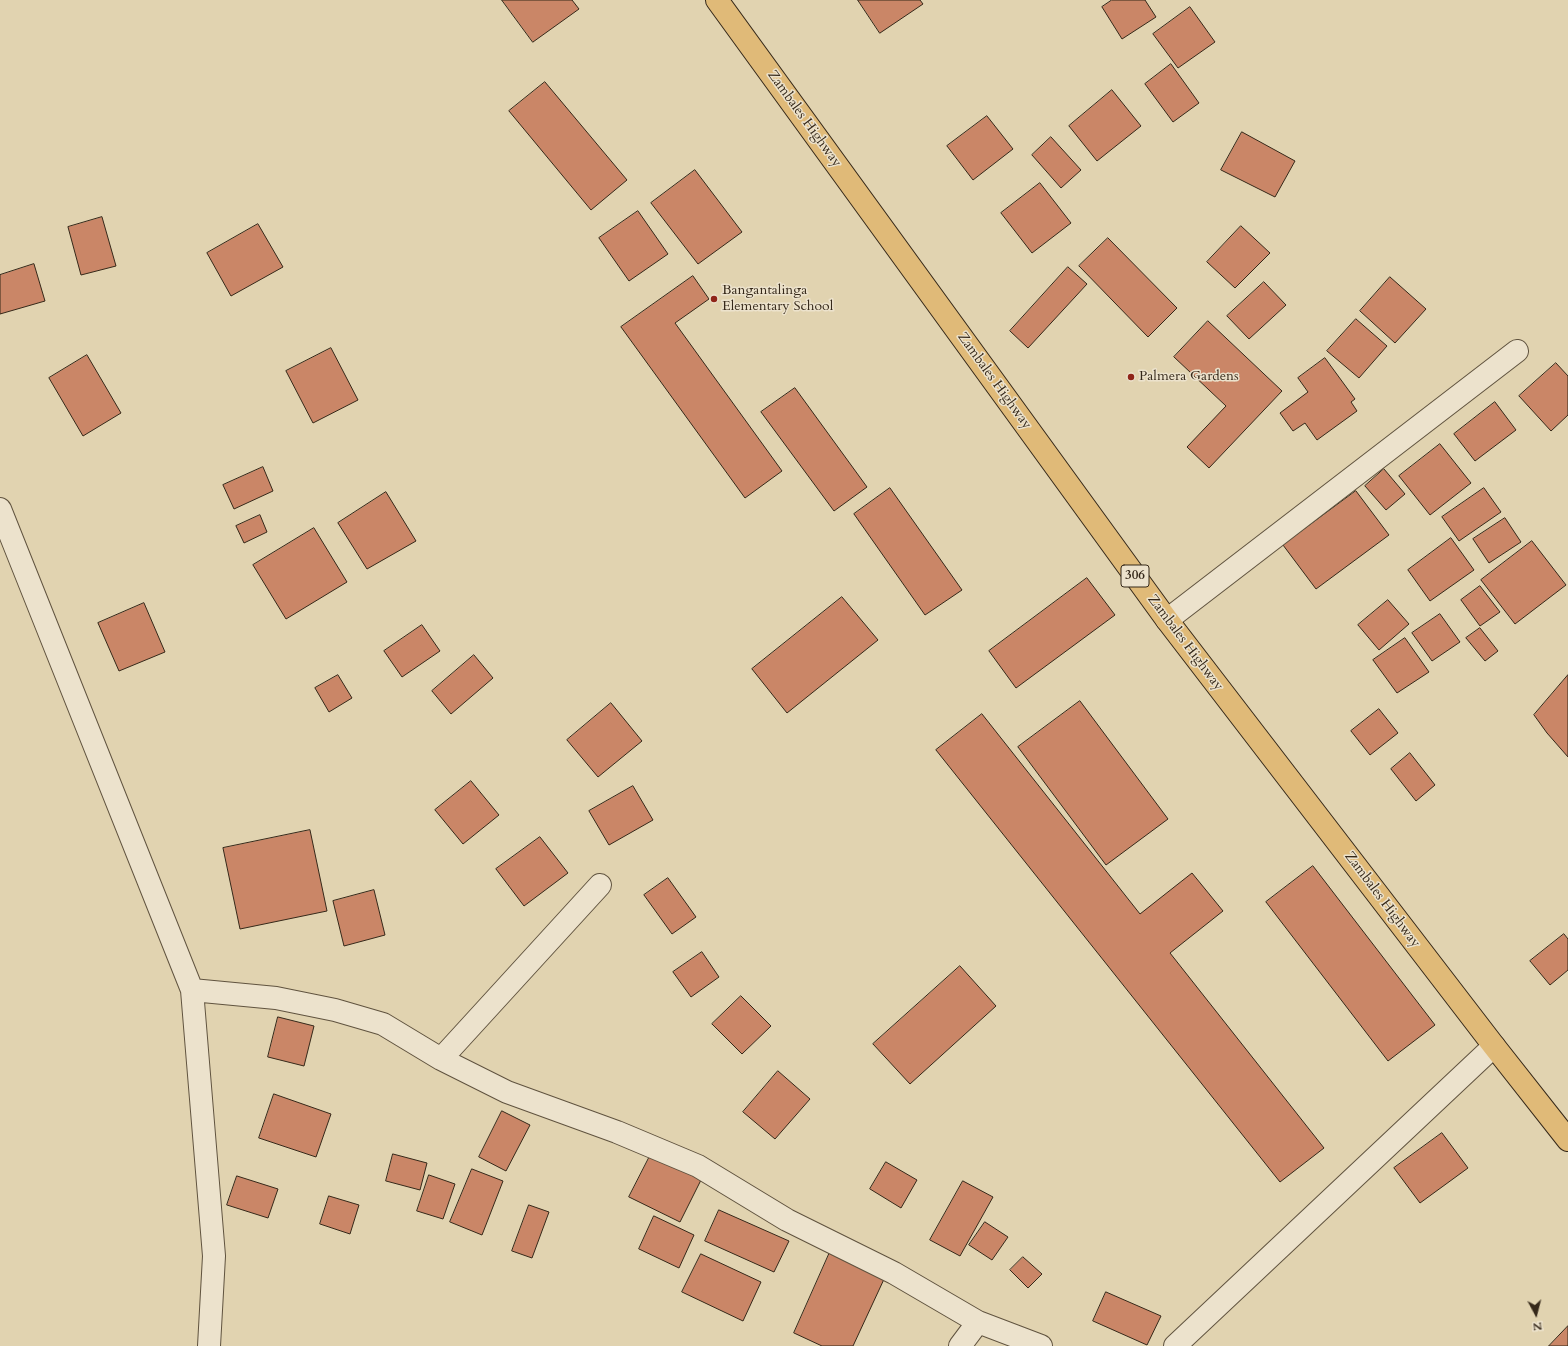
<!DOCTYPE html>
<html>
<head>
<meta charset="utf-8">
<style>
	body { margin:0 }
	#map { position:relative; width:1568px; height:1346px; overflow:hidden; background:#e1d3b0; font-family:Cardo,serif }
	canvas { display:block }
	.north { position:absolute; left:1516px; top:1294px; width:40px; height:40px; -webkit-text-stroke:3px #ece2cc; paint-order:stroke; rotate:173deg; font-size:11px; font-weight:700; line-height:16px; text-align:center; color:#352819 }
	.north::after { content:''; display:block; margin:auto; width:14px; height:18px; background:#352819; clip-path:polygon(50% 0,100% 100%,50% 72%,0 100%) }
</style>
</head>
<body>
<div id="map">
<canvas width="1568" height="1346"></canvas>
<div class="north">N</div>
</div>
<script>
const c = document.querySelector('canvas').getContext('2d');
c.lineJoin = 'round';
function fillPath(path, color) {
  c.fillStyle = color;
  c.fill(path, 'evenodd');
}
function strokePath(path, color, width, dash) {
  c.strokeStyle = color;
  c.lineWidth = width;
  c.lineCap = dash ? 'butt' : 'round';
  c.setLineDash(dash || []);
  c.stroke(path);
}
function write(font, color, halo, rows, align = 'center') {
  c.font = font + ' Cardo,serif';
  c.lineWidth = 3;
  c.setLineDash([]);
  c.textBaseline = 'middle';
  c.strokeStyle = halo;
  c.fillStyle = color;
  for (const [text, x, y, turn = 0] of rows) {
    c.save();
    c.translate(x, y);
    c.rotate((+turn || 0) * Math.PI / 180);
    c.textAlign = isNaN(turn) ? turn : align;
    if (halo) c.strokeText(text, 0, 0);
    c.fillText(text, 0, 0);
    c.restore();
  }
}
const building = new Path2D(`
	M502,0H572L579,9L533,42Z
	M858,0H920L923,4L880,33Z
	M1112,0H1145L1156,17L1122,39L1102,7Z
	M1190,7L1215,42L1178,68L1153,34Z
	M1171,64L1199,103L1173,122L1145,84Z
	M545,82L627,180L591,210L509,111Z
	M1112,90L1141,126L1097,161L1069,126Z
	M987,116L1013,149L973,180L947,146Z
	M1242,132L1295,161L1275,197L1221,170Z
	M1051,137L1081,170L1061,188L1032,155Z
	M695,170L742,232L698,264L651,203Z
	M1040,183L1071,223L1032,253L1001,213Z
	M638,211L668,254L629,281L599,238Z
	M102,217L116,266L81,275L68,227Z
	M258,224L283,267L231,296L207,253Z
	M1241,226L1270,253L1235,288L1207,262Z
	M1108,238L1177,308L1148,337L1079,266Z
	M34,264L45,301L0,314V275Z
	M1068,267L1087,284L1028,348L1010,331Z
	M693,276L709,299L675,323L782,471L745,498L621,327Z
	M1390,277L1426,309L1395,343L1360,311Z
	M1264,282L1286,305L1249,339L1227,316Z
	M1356,319L1387,346L1359,378L1327,351Z
	M1208,321L1282,391L1209,468L1187,447L1226,406L1174,357Z
	M331,348L358,400L313,423L286,371Z
	M87,355L121,413L83,436L49,378Z
	M1325,358L1355,399L1351,402L1357,411L1317,440L1305,423L1293,431L1280,413L1308,392L1298,378Z
	M1556,363L1568,376V415L1551,431L1519,396Z
	M795,388L867,487L834,511L761,412Z
	M1495,402L1516,430L1475,461L1454,434Z
	M1440,444L1471,483L1430,515L1399,476Z
	M263,467L273,491L234,509L223,485Z
	M1384,469L1405,494L1386,510L1365,486Z
	M890,488L962,590L925,615L854,514Z
	M1484,488L1501,512L1459,541L1442,517Z
	M1356,491L1389,535L1316,589L1283,545Z
	M386,492L416,541L367,569L338,523Z
	M260,515L267,532L244,543L236,526Z
	M1505,518L1521,542L1489,563L1473,539Z
	M314,528L347,582L286,619L253,565Z
	M1451,538L1474,570L1430,601L1408,570Z
	M1532,541L1566,585L1515,624L1481,580Z
	M1087,578L1115,615L1016,688L989,651Z
	M1480,586L1500,612L1480,626L1461,600Z
	M842,597L878,640L787,713L752,669Z
	M1388,600L1409,624L1379,650L1358,625Z
	M144,603L165,652L119,671L98,623Z
	M1440,614L1460,642L1432,661L1412,633Z
	M422,625L440,651L402,677L384,651Z
	M1480,628L1498,651L1485,661L1466,638Z
	M1405,638L1429,672L1397,693L1373,660Z
	M474,655L493,678L451,714L432,691Z
	M338,675L352,698L329,712L315,688Z
	M1568,675V757L1547,733L1534,715Z
	M1080,701L1168,819L1106,865L1018,747Z
	M611,703L642,741L598,777L567,740Z
	M1379,709L1398,733L1370,755L1351,731Z
	M982,714L1140,914L1192,873L1223,911L1170,953L1324,1148L1280,1182L936,750Z
	M1410,753L1435,785L1416,801L1391,769Z
	M471,781L499,815L463,844L435,810Z
	M633,786L653,820L609,845L589,811Z
	M310,830L327,911L240,929L223,848Z
	M540,837L568,873L524,906L496,869Z
	M1313,866L1435,1025L1388,1061L1266,902Z
	M668,878L696,917L672,934L644,895Z
	M374,890L385,935L344,946L333,901Z
	M1564,934L1568,939V970L1550,985L1530,961Z
	M702,952L719,977L691,997L673,972Z
	M960,966L996,1006L910,1084L873,1044Z
	M741,996L771,1026L742,1054L712,1024Z
	M278,1017L314,1026L304,1066L268,1057Z
	M778,1071L810,1099L775,1139L743,1112Z
	M274,1094L331,1114L316,1157L259,1138Z
	M502,1111L530,1125L506,1171L479,1157Z
	M1442,1133L1468,1168L1420,1203L1394,1168Z
	M393,1154L427,1163L420,1190L386,1181Z
	M651,1154L701,1180L680,1222L629,1197Z
	M886,1162L917,1180L901,1208L870,1189Z
	M472,1169L503,1181L482,1235L450,1222Z
	M429,1175L455,1184L443,1219L417,1211Z
	M237,1176L278,1189L268,1218L227,1205Z
	M963,1181L993,1197L960,1256L930,1240Z
	M329,1196L359,1205L350,1234L320,1224Z
	M529,1205L549,1212L532,1258L512,1251Z
	M719,1210L789,1241L774,1272L705,1241Z
	M654,1216L694,1235L679,1268L639,1249Z
	M985,1222L1008,1237L992,1260L969,1245Z
	M830,1252L885,1277L853,1346H822L794,1333Z
	M701,1254L761,1282L743,1321L682,1292Z
	M1023,1257L1042,1274L1028,1288L1010,1270Z
	M1106,1292L1161,1316L1147,1345L1093,1321Z
	M1568,1326V1346H1549Z`);
fillPath(building, '#ca8667');
strokePath(building, '#352819', 1);
const minor = new Path2D(`
	M0,509L192,990L214,1256L209,1346
	M1167,620L1517,351
	M192,990L276,998L335,1010L383,1024L441,1059L507,1092L617,1132L698,1166L787,1220L894,1273L978,1322L1041,1346
	M441,1059L600,885
	M960,1346L978,1322
	M1175,1346L1494,1046`);
const primary = new Path2D(`
	M717,0L1167,620L1494,1046L1568,1140`);
strokePath(minor, '#60533f', 24);
strokePath(primary, '#352819', 24);
strokePath(minor, '#ece2cc', 22);
strokePath(primary, '#e0ba78', 22);
for (const [x, y, r, color] of [
	[714,299,4,"#8f2418"],
	[1131,377,4,"#8f2418"]
]) {
  const dot = new Path2D();
  dot.arc(x, y, r, 0, 2 * Math.PI);
  c.fillStyle = color;
  c.fill(dot);
  strokePath(dot, '#ece2cc', 1.5);
}
for (const [x, y, w] of [
	[1135,576,28]
]) {
  const box = new Path2D();
  box.roundRect(x - w / 2, y - 11, w, 22, 3);
  c.fillStyle = '#ece2cc';
  c.fill(box);
  strokePath(box, '#352819', 1);
}
write('bold 13px', '#352819', null, [
	["306",1135,576]
]);
write('14px', '#352819', '#ece2cc', [
	["Zambales Highway",804,119,54],
	["Zambales Highway",994,381,54],
	["Zambales Highway",1185,643,53],
	["Zambales Highway",1382,900,53]
]);
write('14px', '#352819', '#ece2cc', [
	["Bangantalinga",722,291],
	["Elementary School",722,307],
	["Palmera Gardens",1139,377]
], 'left');
</script>
</body>
</html>
